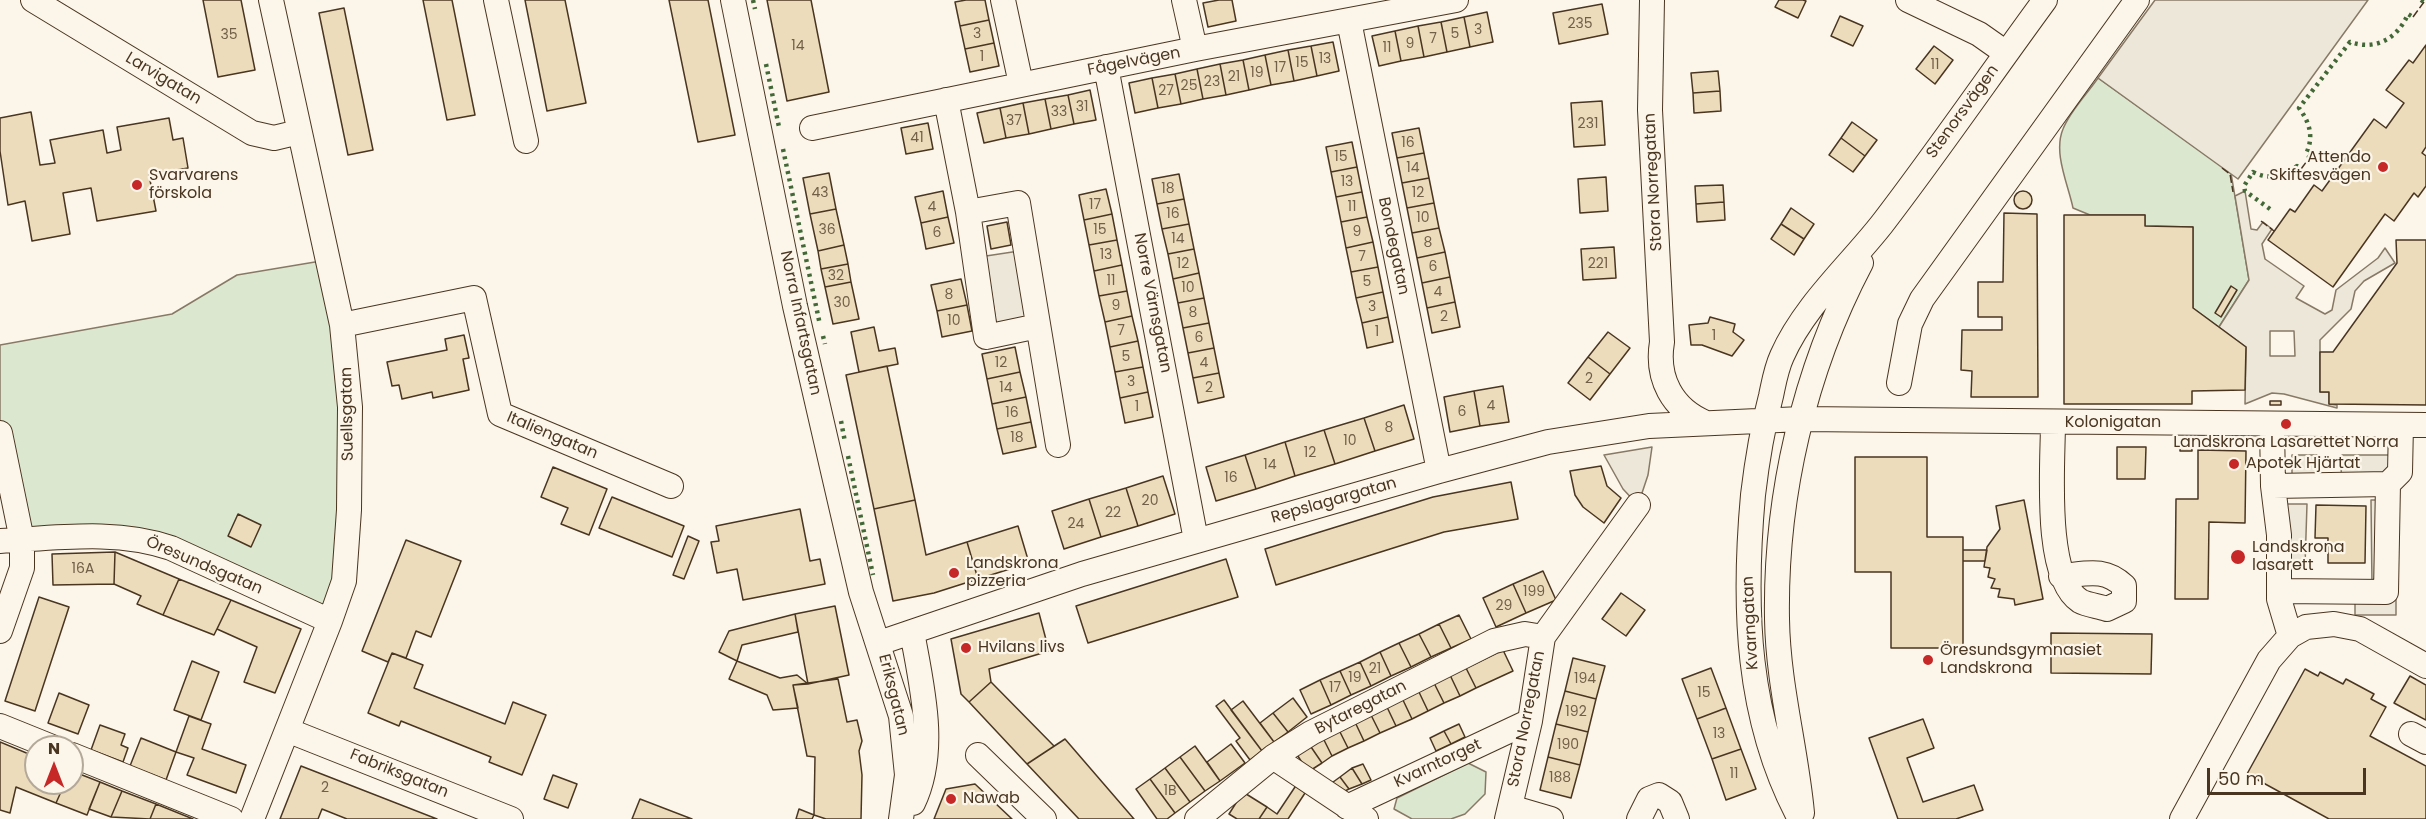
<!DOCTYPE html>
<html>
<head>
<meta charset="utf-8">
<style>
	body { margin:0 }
	#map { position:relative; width:2426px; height:819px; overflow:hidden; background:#fbf6e9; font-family:Poppins,sans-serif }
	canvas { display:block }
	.north { position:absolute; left:24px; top:735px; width:60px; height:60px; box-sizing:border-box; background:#fbf6e9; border:2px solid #b4a999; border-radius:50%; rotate:0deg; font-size:16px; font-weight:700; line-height:24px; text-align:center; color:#4a3520 }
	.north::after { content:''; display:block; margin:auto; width:21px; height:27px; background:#c62828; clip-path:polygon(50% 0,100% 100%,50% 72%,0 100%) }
	.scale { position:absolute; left:2207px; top:768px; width:159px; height:27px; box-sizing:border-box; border:3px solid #4a3520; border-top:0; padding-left:8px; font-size:18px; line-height:21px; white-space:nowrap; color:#4a3520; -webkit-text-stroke:4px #fbf6e9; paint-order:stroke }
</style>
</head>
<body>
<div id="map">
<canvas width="2426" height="819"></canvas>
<div class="north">N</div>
<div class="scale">50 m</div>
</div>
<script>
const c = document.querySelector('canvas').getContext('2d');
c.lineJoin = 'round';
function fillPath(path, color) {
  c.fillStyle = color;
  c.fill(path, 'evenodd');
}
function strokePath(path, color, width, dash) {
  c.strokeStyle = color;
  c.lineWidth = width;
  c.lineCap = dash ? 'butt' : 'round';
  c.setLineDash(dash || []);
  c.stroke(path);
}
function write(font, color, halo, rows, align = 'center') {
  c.font = font + ' Poppins,sans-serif';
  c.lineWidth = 4.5;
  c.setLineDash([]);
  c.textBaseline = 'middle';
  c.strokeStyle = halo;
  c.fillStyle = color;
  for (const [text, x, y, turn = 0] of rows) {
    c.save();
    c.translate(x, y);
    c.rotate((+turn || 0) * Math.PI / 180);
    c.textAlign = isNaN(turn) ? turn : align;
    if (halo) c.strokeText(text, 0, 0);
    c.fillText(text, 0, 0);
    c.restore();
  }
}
const green = new Path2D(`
	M2098,78L2231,173L2249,280L2219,327L2193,308V227L2145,226V215H2090L2073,208C2068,184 2053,153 2063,129C2070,111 2087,94 2098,78Z
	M327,260L347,365L330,621L171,548L22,540L0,433V345L172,314L237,275Z
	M1468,763L1486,772L1485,794L1465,814L1451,819H1412L1394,809L1397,798Z`);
fillPath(green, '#dce7d0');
strokePath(green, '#887966', 1.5);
const parking = new Path2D(`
	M2155,0H2368L2238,179L2098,78Z
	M2245,191L2251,229L2257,230L2263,222L2272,229L2262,244L2265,259L2304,286L2296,298L2325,314L2332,310L2336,290L2378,258L2385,248L2395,263L2364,281L2355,291L2351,309L2320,340V392H2329V404L2337,405V408L2284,394L2272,393L2245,404L2246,347L2219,327L2249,280L2235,196ZM2270,331H2294L2295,356H2270Z
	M1019,251L1029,318L996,323L986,256Z
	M1652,447L1648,475L1638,505L1623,489L1604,455Z
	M2292,455H2318V477H2341L2342,455H2390V493H2292Z
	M2371,500H2396V615H2355V598L2372,587Z
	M2268,504H2307L2305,566H2268Z`);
fillPath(parking, '#ede7d9');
strokePath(parking, '#887966', 1.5);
const building = new Path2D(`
	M203,0H241L255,70L218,77Z
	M423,0H452L475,115L447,120Z
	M525,0H565L586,103L547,111Z
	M669,0H708L735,135L698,142Z
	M767,0H811L829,92L787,101Z
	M966,0H985L989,20L960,26L955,2Z
	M1219,0H1232L1236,21L1208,27L1203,3Z
	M1779,0H1803L1806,1L1798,18L1775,7Z
	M1602,4L1608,34L1559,44L1553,13Z
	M344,8L373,150L348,155L319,13Z
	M1487,12L1493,42L1470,47L1464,17Z
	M1840,16L1863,26L1853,46L1831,36Z
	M1464,17L1470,47L1447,52L1441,22Z
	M989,20L994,43L965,49L960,26Z
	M1441,22L1447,52L1424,57L1418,26Z
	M1418,26L1424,57L1401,61L1395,31Z
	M1395,31L1401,61L1379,66L1372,36Z
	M1333,42L1339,71L1317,76L1311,46Z
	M994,43L999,66L970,72L965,49Z
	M2426,45V147L2422,153L2426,156V186L2418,197L2414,193L2394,221L2385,214L2333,287L2268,240L2290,209L2295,212L2314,185L2322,191L2374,119L2386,128L2404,103L2386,90L2409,60L2413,63Z
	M1311,46L1317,76L1294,81L1288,50Z
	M1934,46L1953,60L1935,84L1916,69Z
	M1288,50L1294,81L1271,85L1265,55Z
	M1265,55L1271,85L1249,90L1243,60Z
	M1243,60L1249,90L1226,95L1220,64Z
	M1220,64L1226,95L1203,99L1197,69Z
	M1197,69L1203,99L1181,104L1175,74Z
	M1718,71L1720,91L1693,93L1691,73Z
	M1175,74L1181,104L1158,108L1152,78Z
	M1152,78L1158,108L1135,113L1129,83Z
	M1090,90L1096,120L1074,124L1068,95Z
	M1720,91L1721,111L1694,113L1693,93Z
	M1068,95L1074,124L1051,129L1045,99Z
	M1045,99L1051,129L1029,134L1023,103Z
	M1602,101L1605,145L1574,147L1571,103Z
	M1023,103L1029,134L1006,138L1000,108Z
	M1000,108L1006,138L984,143L977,113Z
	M31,112L40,165L55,163L50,140L103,130L107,153L121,150L117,127L169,118L173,140L183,138L188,168L149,175L156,211L97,221L91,188L63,193L70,234L32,241L25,201L8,205L0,151V118Z
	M1852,122L1877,140L1865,156L1841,138Z
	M928,123L933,149L906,154L901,128Z
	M1419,128L1424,153L1397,158L1392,133Z
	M1841,138L1865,156L1853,172L1829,155Z
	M1352,142L1357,167L1331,172L1326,147Z
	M1424,153L1429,178L1402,183L1397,158Z
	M1357,167L1362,192L1336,197L1331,172Z
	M829,173L836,209L810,214L803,178Z
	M1179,174L1184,199L1157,204L1152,179Z
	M1606,177L1608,211L1580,213L1578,179Z
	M1429,178L1434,203L1407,208L1402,183Z
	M1723,185L1724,202L1696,204L1695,186Z
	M1106,189L1112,214L1084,220L1079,195Z
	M2014 200a9 9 0 1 1 18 0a9 9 0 1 1-18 0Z
	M943,191L948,217L921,223L915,197Z
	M1362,192L1367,217L1341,222L1336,197Z
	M1184,199L1189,224L1162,229L1157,204Z
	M1724,202L1725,220L1697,222L1696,204Z
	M1434,203L1439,228L1412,233L1407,208Z
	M1791,208L1814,224L1804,239L1781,224Z
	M836,209L844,245L818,251L810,214Z
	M2004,213L2037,214L2038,397H1971L1972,371L1961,370L1962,330H2002V317H1978V282H2003Z
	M1112,214L1117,240L1089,245L1084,220Z
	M2064,215H2145V226L2193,227V308L2246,347L2245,390L2192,391V404H2064Z
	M948,217L954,243L926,249L921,223Z
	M1367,217L1373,242L1346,248L1341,222Z
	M1007,222L1011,245L991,249L987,226Z
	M1189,224L1194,249L1168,254L1162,229Z
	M1781,224L1804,239L1794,255L1771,239Z
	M1439,228L1445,252L1417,258L1412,233Z
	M1117,240L1122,265L1094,271L1089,245Z
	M2396,240H2426V405L2329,404V392H2320V352H2333L2397,263Z
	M1373,242L1378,267L1351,272L1346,248Z
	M844,245L848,264L821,269L818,251Z
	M1614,247L1616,278L1583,280L1581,249Z
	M1194,249L1199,273L1173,279L1168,254Z
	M1445,252L1450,277L1422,283L1417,258Z
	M848,264L851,282L825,287L821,269Z
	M1122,265L1127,291L1099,296L1094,271Z
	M1378,267L1383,292L1356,298L1351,272Z
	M1199,273L1204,298L1178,303L1173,279Z
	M1450,277L1455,302L1427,308L1422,283Z
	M961,279L967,305L937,311L931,285Z
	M851,282L859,319L833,324L825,287Z
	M2231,286L2237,290L2221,317L2215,313Z
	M1127,291L1132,316L1105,322L1099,296Z
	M1383,292L1388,317L1362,323L1356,298Z
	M1204,298L1209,323L1183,328L1178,303Z
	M1455,302L1460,327L1432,333L1427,308Z
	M967,305L972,331L942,337L937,311Z
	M1132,316L1138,341L1110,347L1105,322Z
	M1388,317L1393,342L1367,348L1362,323Z
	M1710,317L1735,324L1733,332L1744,340L1732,356L1702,345H1691L1689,325L1708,323Z
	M1209,323L1214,348L1188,353L1183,328Z
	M874,327L879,351L895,348L898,364L859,372L851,332Z
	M1608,332L1630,348L1610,374L1588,357Z
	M464,335L469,358L463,359L469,390L433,398L432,392L402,399L399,385L392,386L387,362L447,350L445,339Z
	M1138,341L1143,367L1115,372L1110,347Z
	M1015,347L1020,372L987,379L982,354Z
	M1214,348L1219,373L1193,378L1188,353Z
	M1588,357L1610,374L1590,400L1568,383Z
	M887,366L915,500L874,509L846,375Z
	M1143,367L1148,392L1120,398L1115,372Z
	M1020,372L1026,397L992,404L987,379Z
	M1219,373L1224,397L1198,403L1193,378Z
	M1503,386L1509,422L1480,426L1474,391Z
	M1474,391L1480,426L1450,432L1444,397Z
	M1148,392L1153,417L1125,423L1120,398Z
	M1026,397L1031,422L997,429L992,404Z
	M2270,401H2281V405H2270Z
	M1404,405L1414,439L1375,451L1364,418Z
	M1364,418L1375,451L1335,464L1324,430Z
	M1031,422L1036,447L1003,454L997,429Z
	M1324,430L1335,464L1295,476L1285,442Z
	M1285,442L1295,476L1256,489L1245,455Z
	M2180,445H2192V451H2180Z
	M2117,447H2146L2145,479H2117Z
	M2198,450L2246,451L2245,523L2209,522L2208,599H2175L2176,499H2198Z
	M1245,455L1256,489L1216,501L1206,467Z
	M1855,457H1927V537H1963V648H1891V572H1855Z
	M1601,466L1607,486L1621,498L1604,523L1583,507L1575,495L1570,471Z
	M553,467L607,489L589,535L561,524L568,508L541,497Z
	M1163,476L1175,514L1138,526L1126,488Z
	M1511,482L1518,519L1444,532L1276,585L1265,549L1433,497Z
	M1126,488L1138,526L1101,537L1089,499Z
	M612,497L684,526L672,557L599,528Z
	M1089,499L1101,537L1064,549L1052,511Z
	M915,500L926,555L967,542L978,579L934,593L893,601L874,509Z
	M2024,500L2043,599L2015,605L2014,599L1998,597L2000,589L1991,588L1995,579L1988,577L1990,568L1984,567L1987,547L2000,529L1996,506Z
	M2316,505L2366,506L2365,563H2328V538H2315Z
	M800,509L810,561L820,559L825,584L743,600L737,569L717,573L711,542L719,541L716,526Z
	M238,514L261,525L251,547L228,536Z
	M1018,526L1029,563L978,579L967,542Z
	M688,536L699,541L684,579L673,575Z
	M406,540L461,561L431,637L416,631L406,658L392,653L388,662L362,651Z
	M1963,550H1987L1985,561H1963Z
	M115,552L114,584L53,585L52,554Z
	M115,552L179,579L163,615L137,604L141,596L114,584Z
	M1226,559L1238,597L1088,643L1076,606Z
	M1543,571L1556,600L1526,613L1513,584Z
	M179,579L231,600L214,635L163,615Z
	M1513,584L1526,613L1496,627L1483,598Z
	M1621,593L1645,610L1626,636L1602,619Z
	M39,597L69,607L35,711L5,701Z
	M231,600L301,629L275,693L244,682L257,647L217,629Z
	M835,606L849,675L808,684L795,614Z
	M1039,613L1049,651L989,669L991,682L969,702L961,694L951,639Z
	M795,614L798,632L742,645L737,661L719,652L729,631Z
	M1459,615L1471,639L1451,648L1439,624Z
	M1439,624L1451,648L1431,657L1419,634Z
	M2051,633L2152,634L2151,674L2051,673Z
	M1419,634L1431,657L1411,667L1399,643Z
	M1399,643L1411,667L1391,676L1380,652Z
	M1503,650L1513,671L1476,688L1466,668Z
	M1380,652L1391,676L1371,686L1360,662Z
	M392,653L423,665L414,688L505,724L513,702L546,715L522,775L489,762L491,757L401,721L399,726L368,713Z
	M1573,658L1605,666L1596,699L1565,691Z
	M192,661L219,672L201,720L174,710Z
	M737,661L780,678L797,675L808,684L793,685L798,708L773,710L767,695L729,679Z
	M1360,662L1371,686L1351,695L1340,671Z
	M1466,668L1476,688L1460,696L1450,675Z
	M1711,668L1726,708L1697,719L1682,679Z
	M2305,669L2318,676L2320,672L2343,684L2346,679L2374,694L2371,699L2386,707L2370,736L2426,766V819H2329L2247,774Z
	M1340,671L1351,695L1331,705L1320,680Z
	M1450,675L1460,696L1444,703L1434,683Z
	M2410,676L2426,685V720L2394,703Z
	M838,679L847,722L857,720L862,741L859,751L862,775L861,819H826L814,815L815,757L807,756L793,685Z
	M1320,680L1331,705L1311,714L1300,690Z
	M991,682L1054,746L1027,764L969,702Z
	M1434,683L1444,703L1428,711L1418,690Z
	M1418,690L1428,711L1412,719L1402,698Z
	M1565,691L1596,699L1588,732L1556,724Z
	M59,693L89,705L78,734L48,723Z
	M1293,698L1307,717L1288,732L1273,713Z
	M1402,698L1412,719L1396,726L1386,705Z
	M1224,700L1262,751L1250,760L1236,741L1240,738L1216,706Z
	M1243,701L1274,742L1262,751L1231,710Z
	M1386,705L1396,726L1380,733L1370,713Z
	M1726,708L1741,749L1712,759L1697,719Z
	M1273,713L1288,732L1274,742L1260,723Z
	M1370,713L1380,733L1364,741L1354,720Z
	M189,716L211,724L202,749L246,765L236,793L187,775L194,758L176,752Z
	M1923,719L1934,748L1907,758L1923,802L1974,785L1983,810L1956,819H1898L1869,738Z
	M1354,720L1364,741L1348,748L1338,728Z
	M1459,724L1465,737L1451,744L1444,731Z
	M1556,724L1588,732L1580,765L1548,757Z
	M100,725L125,734L121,745L128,748L123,762L91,750Z
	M1338,728L1348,748L1332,756L1322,736Z
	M1444,731L1451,744L1436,751L1430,738Z
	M1322,736L1332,756L1322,763L1309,744Z
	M141,738L176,752L166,780L130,766Z
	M1065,739L1134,819H1079L1027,764Z
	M0,742L36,757V783H65L56,803L16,787L10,813L0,810Z
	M1231,744L1245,763L1220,781L1207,762Z
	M1309,744L1322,763L1308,772L1296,753Z
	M1195,746L1220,781L1205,791L1180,757Z
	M1741,749L1756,789L1726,800L1712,759Z
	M1180,757L1205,791L1190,802L1165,768Z
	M1548,757L1580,765L1571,798L1540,790Z
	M1363,764L1371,780L1362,784L1352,768Z
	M301,766L437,819H347L322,809L318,819H280Z
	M1165,768L1190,802L1175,813L1150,779Z
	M1352,768L1362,784L1349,789L1340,777Z
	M72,771L100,782L87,815L56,803L65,783H72Z
	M553,775L577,784L568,808L544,799Z
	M1340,777L1349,789L1339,794L1329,785Z
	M1150,779L1175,813L1167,819H1157L1136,789Z
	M100,782L122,791L111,817L89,809Z
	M975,784L1012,819H934L946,789Z
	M1297,784L1307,790L1288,819H1259L1267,807L1277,814Z
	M122,791L156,804L150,819L111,817Z
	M1243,792L1267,807L1259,819H1237L1229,814Z
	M640,799L692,819H632Z
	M156,804L193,819H150Z
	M799,809L814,815L812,819H796Z`);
fillPath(building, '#ecdcbc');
strokePath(building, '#4a3520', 1.5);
const minor = new Path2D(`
	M33,0L252,133L274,138L299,132
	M496,0L526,141
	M733,0L795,306L836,484L861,592L901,716L907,775L901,819
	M1003,0L1021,84
	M1184,0L1195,49
	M1652,0L1650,110L1662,342C1656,378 1672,409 1706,423
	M1908,0L1979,34L2006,53
	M1349,21L1439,471
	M1106,67L1196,540
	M946,100L968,212L986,337L1038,326
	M812,128L1195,49L1456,0
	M968,212L1018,203L1058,445
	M342,325L474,298L500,414L671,486
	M1899,383L1910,324L1922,299L2137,0
	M2053,422C2053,463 2043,577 2080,601C2087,605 2099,606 2107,609L2124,601V586C2104,567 2086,574 2061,576
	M2272,424L2273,486L2279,535V599L2290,636
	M0,433L22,540V568L0,631
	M2388,484L2400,472L2401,425
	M2273,486L2388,484L2386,592L2279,591
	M0,541C56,538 117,529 171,548L330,621
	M912,632C922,687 938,751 913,803
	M879,643L1082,574L1439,471L1548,442L1649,426L1801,419L2426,425
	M0,726L52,747
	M287,730L511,819
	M2411,734L2426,742
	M72,755L231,819
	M978,755L1044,819
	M1273,757L1366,819
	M1347,807L1530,721
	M1510,807L1551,819
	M1802,813C1796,748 1778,685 1777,619C1775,497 1804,371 1861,263
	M252,819L330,621L344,581L349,510L350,407L342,325L271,0
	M1197,819L1273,757L1311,733L1494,641L1525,634L1543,637
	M1507,819L1530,721L1543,637L1638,505
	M1639,819L1649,799L1659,795L1670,802L1677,819
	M1800,819C1746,719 1743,606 1753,495C1757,461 1762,430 1771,396C1774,382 1776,369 1782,356C1804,306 1849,266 1882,224C1938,151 1990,75 2045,0
	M2182,819L2269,660L2290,636L2306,627L2334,624L2360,629L2426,666`);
strokePath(minor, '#4a3520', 26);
strokePath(minor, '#fbf6e9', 24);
strokePath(new Path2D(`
	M753,0L755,9
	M2421,0L2424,2
	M766,64L779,127
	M783,149L820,325
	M2310,157L2306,154C2314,137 2310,123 2299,108L2350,42C2376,51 2398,38 2408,14L2413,17
	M2270,209L2245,191L2244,186L2253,172C2269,180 2283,177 2297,166L2301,169
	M823,336L825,344
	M841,421L845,442
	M848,456L873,575`), '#436837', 4.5, [3, 4.5]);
strokePath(new Path2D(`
	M2413,17L2424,2
	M2222,168L2230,174L2233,192
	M2301,169L2310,157
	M2261,221L2274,231`), '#4a3520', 1.5, [8, 3]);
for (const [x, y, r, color] of [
	[2383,167,6,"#c62828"],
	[137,185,6,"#c62828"],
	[2286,424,6,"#c62828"],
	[2234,464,6,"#c62828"],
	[2238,557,8,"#c62828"],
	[954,573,6,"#c62828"],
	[966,648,6,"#c62828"],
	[1928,660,6,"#c62828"],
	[951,799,6,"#c62828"]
]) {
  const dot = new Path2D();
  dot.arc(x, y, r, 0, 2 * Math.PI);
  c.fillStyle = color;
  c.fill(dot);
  strokePath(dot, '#fbf6e9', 2);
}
write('14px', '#725f47', null, [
	["235",1580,24],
	["3",1478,30],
	["3",977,34],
	["5",1455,34],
	["35",229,35],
	["7",1433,39],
	["9",1410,44],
	["14",798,46],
	["11",1387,48],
	["1",982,57],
	["13",1325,59],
	["15",1302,63],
	["11",1935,65],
	["17",1280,68],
	["19",1257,73],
	["21",1234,77],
	["23",1212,82],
	["25",1189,86],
	["27",1166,91],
	["31",1082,107],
	["33",1059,112],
	["37",1014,121],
	["231",1588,124],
	["41",917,138],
	["16",1408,143],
	["15",1341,157],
	["14",1413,168],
	["13",1347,182],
	["18",1168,189],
	["43",820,193],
	["12",1418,193],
	["17",1095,205],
	["4",932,207],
	["11",1352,207],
	["16",1173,214],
	["10",1423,218],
	["36",827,230],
	["15",1100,230],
	["9",1357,232],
	["6",937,233],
	["14",1178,239],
	["8",1428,243],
	["13",1106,255],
	["7",1362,257],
	["12",1183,264],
	["221",1598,264],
	["6",1433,267],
	["32",836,276],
	["11",1111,281],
	["5",1367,282],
	["10",1188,288],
	["4",1438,292],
	["8",949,295],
	["30",842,303],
	["9",1116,306],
	["3",1372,307],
	["8",1193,313],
	["2",1444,317],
	["10",954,321],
	["7",1121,331],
	["1",1377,332],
	["1",1714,336],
	["6",1199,338],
	["5",1126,357],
	["12",1001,363],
	["4",1204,363],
	["2",1589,379],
	["3",1131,382],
	["14",1006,388],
	["2",1209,388],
	["4",1491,406],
	["1",1137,407],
	["6",1462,412],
	["16",1012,413],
	["8",1389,428],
	["18",1017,438],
	["10",1350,441],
	["12",1310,453],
	["14",1270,465],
	["16",1231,478],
	["20",1150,501],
	["22",1113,513],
	["24",1076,524],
	["16A",83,569],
	["199",1534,592],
	["29",1504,606],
	["21",1375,669],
	["19",1355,678],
	["194",1585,679],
	["17",1335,688],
	["15",1704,693],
	["192",1576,712],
	["13",1719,734],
	["190",1568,745],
	["11",1734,774],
	["188",1560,778],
	["2",325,788],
	["1B",1170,791]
]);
write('16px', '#4a3520', '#fbf6e9', [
	["Fågelvägen",1134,62,-11],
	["Larvigatan",163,79,31],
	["Stenorsvägen",1963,112,-54],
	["Stora Norregatan",1654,182,-93],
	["Bondegatan",1393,246,78],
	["Norre Värnsgatan",1152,303,79],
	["Norra Infartsgatan",800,323,78],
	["Suellsgatan",348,414,-91],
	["Kolonigatan",2113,423],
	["Italiengatan",552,436,23],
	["Repslagargatan",1334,501,-16],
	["Öresundsgatan",204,566,23],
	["Kvarngatan",1751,623,-93],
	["Eriksgatan",893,695,76],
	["Bytaregatan",1361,708,-27],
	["Stora Norregatan",1527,719,-79],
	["Kvarntorget",1438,764,-25],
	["Fabriksgatan",399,774,22]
]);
write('16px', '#4a3520', '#fbf6e9', [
	["Attendo",2371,158,"right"],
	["Skiftesvägen",2371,176,"right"],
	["Svarvarens",149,176],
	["förskola",149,194],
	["Landskrona Lasarettet Norra",2286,443,"center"],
	["Apotek Hjärtat",2246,464],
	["Landskrona",2252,548],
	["lasarett",2252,566],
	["Landskrona",966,564],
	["pizzeria",966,582],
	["Hvilans livs",978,648],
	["Öresundsgymnasiet",1940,651],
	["Landskrona",1940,669],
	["Nawab",963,799]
], 'left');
</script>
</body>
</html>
